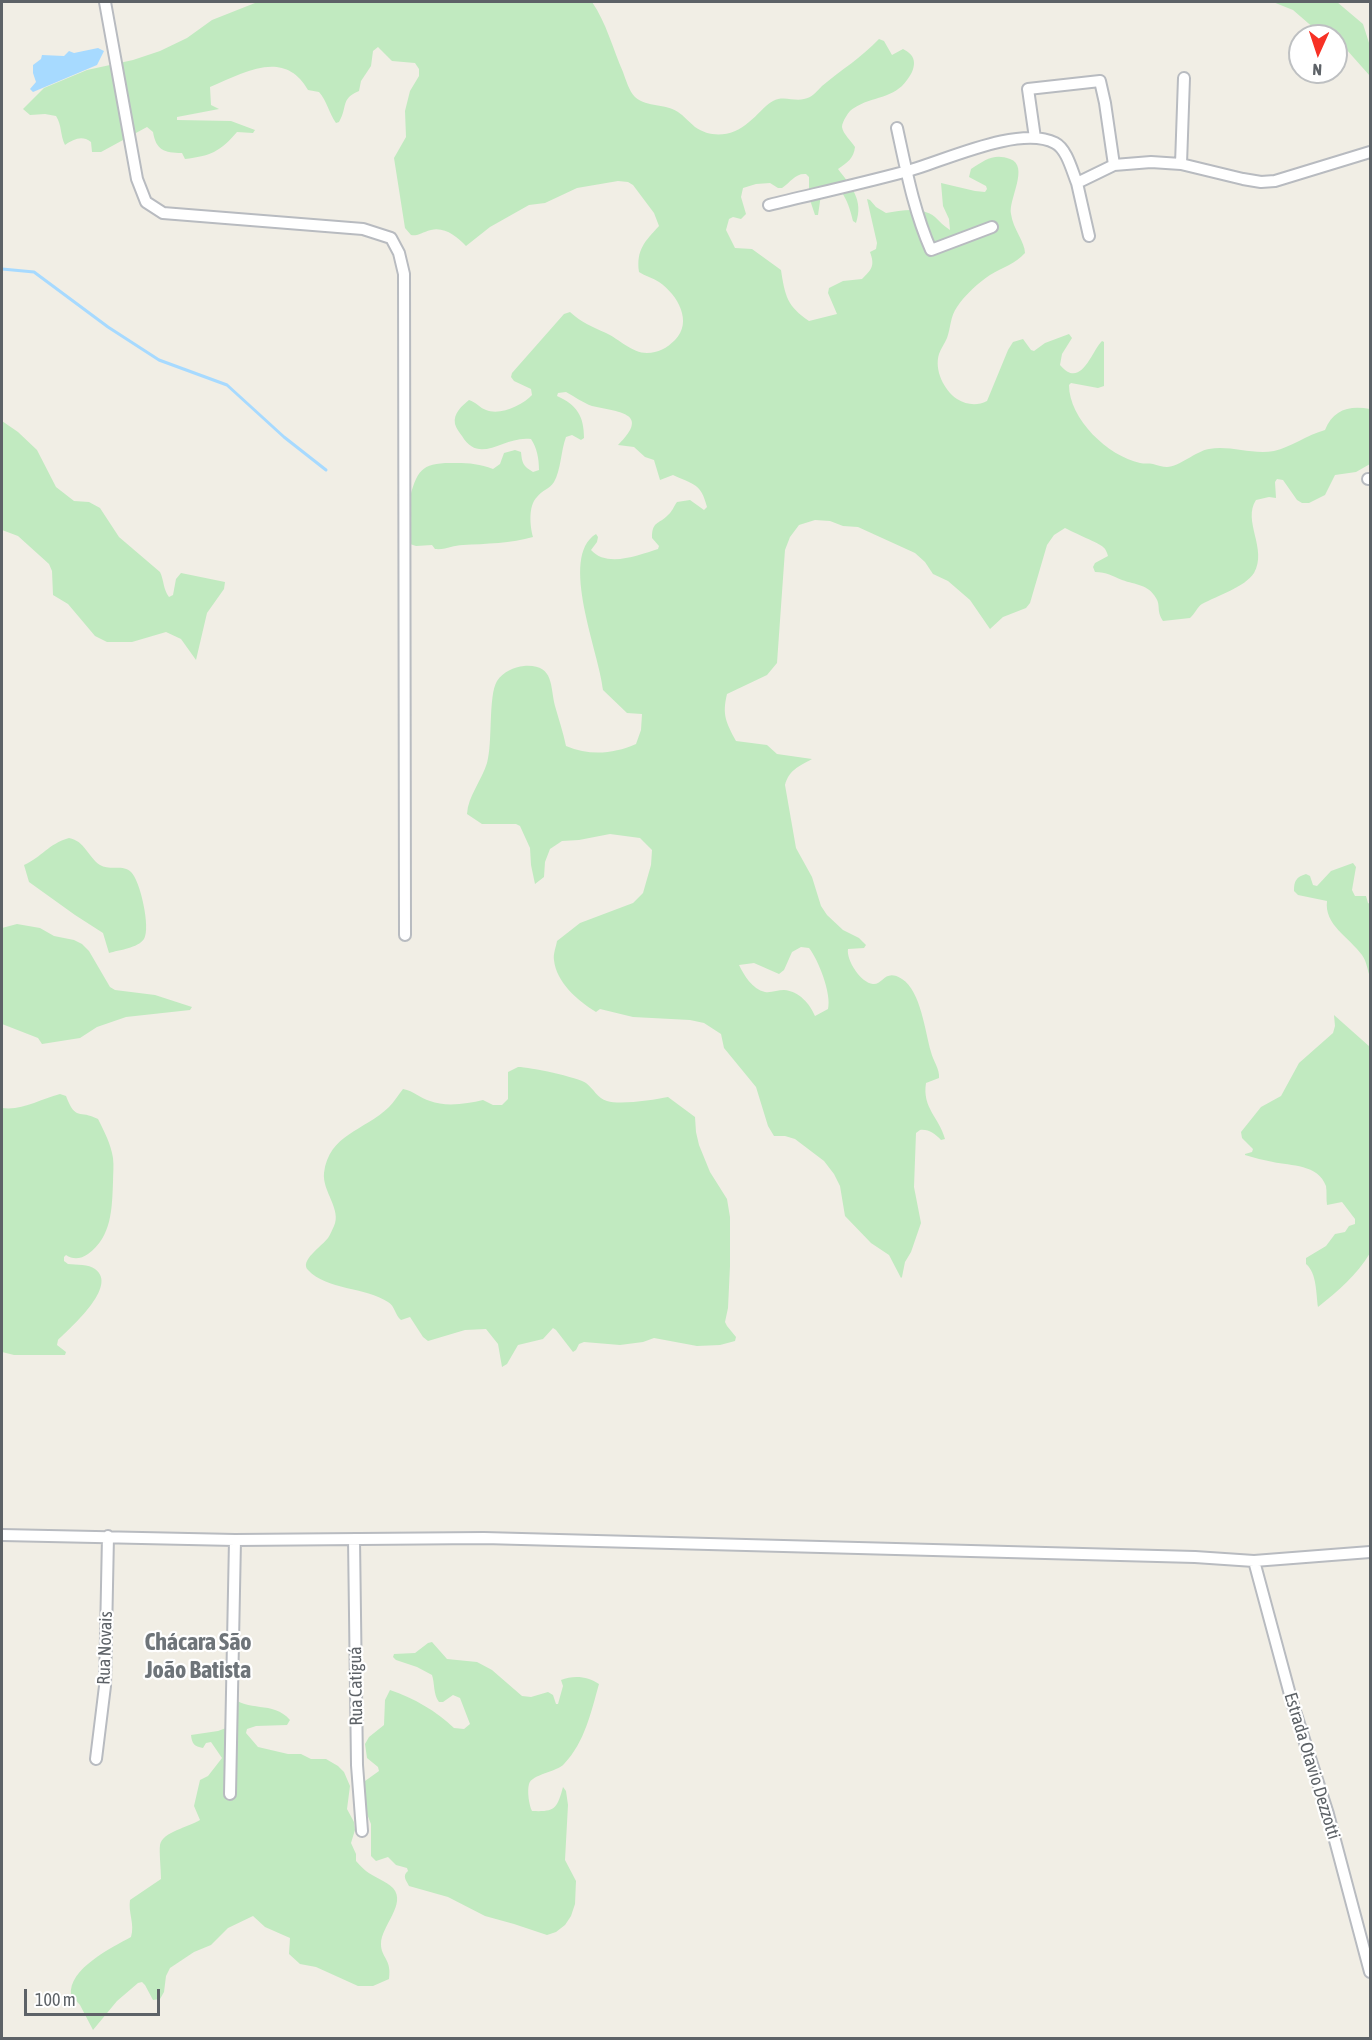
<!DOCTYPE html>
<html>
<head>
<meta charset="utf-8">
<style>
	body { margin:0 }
	#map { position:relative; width:1372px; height:2040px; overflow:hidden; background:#f1eee5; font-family:"Asap Condensed",sans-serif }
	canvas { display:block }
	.frame { position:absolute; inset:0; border:3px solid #5d6267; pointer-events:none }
	.north { position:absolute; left:1288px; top:24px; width:60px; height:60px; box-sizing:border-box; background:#fff; border:2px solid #bec0c2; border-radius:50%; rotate:183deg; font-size:16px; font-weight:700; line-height:24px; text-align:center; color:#5d6267 }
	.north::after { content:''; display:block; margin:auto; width:21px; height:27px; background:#f73125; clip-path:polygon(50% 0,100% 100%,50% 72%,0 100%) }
	.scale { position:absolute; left:24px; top:1989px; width:136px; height:27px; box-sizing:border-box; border:3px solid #5d6267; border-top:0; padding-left:8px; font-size:18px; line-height:21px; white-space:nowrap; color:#5d6267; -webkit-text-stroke:4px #fff; paint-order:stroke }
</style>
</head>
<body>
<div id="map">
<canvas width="1372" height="2040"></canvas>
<div class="frame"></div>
<div class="north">N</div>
<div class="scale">100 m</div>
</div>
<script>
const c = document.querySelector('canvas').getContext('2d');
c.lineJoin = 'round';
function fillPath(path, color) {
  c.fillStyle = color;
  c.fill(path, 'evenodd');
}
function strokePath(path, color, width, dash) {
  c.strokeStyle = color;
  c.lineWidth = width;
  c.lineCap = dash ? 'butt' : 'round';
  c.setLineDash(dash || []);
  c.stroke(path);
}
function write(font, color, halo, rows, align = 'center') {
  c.font = font + ' "Asap Condensed",sans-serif';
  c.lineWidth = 4.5;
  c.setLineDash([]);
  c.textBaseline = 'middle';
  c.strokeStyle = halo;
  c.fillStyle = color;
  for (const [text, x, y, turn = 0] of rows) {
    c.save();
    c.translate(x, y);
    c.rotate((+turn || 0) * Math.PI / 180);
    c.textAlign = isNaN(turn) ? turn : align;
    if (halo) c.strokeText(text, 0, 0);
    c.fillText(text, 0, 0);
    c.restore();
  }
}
fillPath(new Path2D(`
	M273,2H592C606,22 613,49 623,72C626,80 629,91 635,97C648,108 665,103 678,112C684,116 689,122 695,127C712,139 734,136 749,122C757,116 764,106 773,101C784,95 794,102 804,99C812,98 817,91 822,86C841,70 861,58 879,39L884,41L892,55L903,49C909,52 914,56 914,63C914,69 911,75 907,80C894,99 872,96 854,108C849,110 842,122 842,127C843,134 852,142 855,147C854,158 847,163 838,169C851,186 864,200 856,223L853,221C850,208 841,176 822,188L818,215H815L809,197V177L806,174C795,173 791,182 782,188H778L770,183L756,184L743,188L741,197L746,214L741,219L733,217L729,219L726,230L735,248L752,249L781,270C785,296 787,306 809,321L837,314L828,293L829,288L843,281L862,279C872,269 875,266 870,252L876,249L877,243L867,199L870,200L876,207L886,213C901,211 921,206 935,217C940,222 944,226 950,230L949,219L943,206L941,183L975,191L985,192L987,189L986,186L969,177L971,169C985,160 994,153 1010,159C1030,166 1008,200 1011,214C1013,229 1025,242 1025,253C1015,264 1003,267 990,275C979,282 964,296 957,307C950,317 951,327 947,338C945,343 941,348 939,354C934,370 944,390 957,399C967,405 977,406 987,401L1008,350L1013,342L1023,339L1031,350L1034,351L1045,343L1069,334L1072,338L1062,354L1060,365C1081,390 1091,352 1102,341L1104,342V386L1098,388L1071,383L1069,385C1069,419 1108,456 1140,463C1144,464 1149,463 1153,464C1157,465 1163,467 1167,467C1179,467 1196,451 1209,449C1230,445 1252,455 1274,451C1291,447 1307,435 1325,430C1333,410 1349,405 1370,409V464L1356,472L1335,475L1325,495L1309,503H1302L1297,500L1283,480L1277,479L1275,482L1276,498L1269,497L1256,500C1242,521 1268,549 1254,573C1245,587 1217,596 1202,604C1197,607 1195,614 1190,618L1163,621C1156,610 1161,606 1156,598C1148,584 1136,585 1122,580C1112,576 1107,572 1095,572L1093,567L1095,563L1108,556C1107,553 1106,549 1103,547C1101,544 1072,532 1065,528L1054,535L1047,545L1030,603L1026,608L1003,617L990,629L970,600L948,581L933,574L925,562L915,553L858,527L843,526L830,521L815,520L799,525L790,537L785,550L777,663L767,675L727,694C722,715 726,722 736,741L767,745L777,754L812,759C798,767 789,770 785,785L796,848L812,877L821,906L827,915L843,930L859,938L866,945L864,948L848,949C846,960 861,983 873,984C883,985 885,968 902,979C921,991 925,1032 931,1052C933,1061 940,1069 939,1078L926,1083C922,1108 939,1117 945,1139L941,1140C935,1134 929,1129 920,1130L916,1133L914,1187L921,1223L911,1252L905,1262L902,1277L901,1278L889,1255L871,1243L845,1216L840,1186L834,1174L824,1161L795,1139L785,1136H774L768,1126L756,1087L724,1048L721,1034L704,1023L690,1020L633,1017L600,1009L596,1012C578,1001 556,982 554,960C553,954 556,947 557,941L580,923L633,903L643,893L651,865L652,850L640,838L610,834L579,840L562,841L550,849L545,862L544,877L535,884L531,865L530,848L520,826L516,824H482L467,814C468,796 482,780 487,763C493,742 488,696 497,681C503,672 514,667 524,666C554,664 550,685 555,706C559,720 563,732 566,746C590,756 613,754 636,744L641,730L642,714L627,713L603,690C600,654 558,557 596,534L598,537L597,542L591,550C607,568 639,555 658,549L659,546L652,538C652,521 658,525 668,515C672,512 674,506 677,502L690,500L704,510L707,507C701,483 694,485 673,475L660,480L654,460L645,457L634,447L618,445C652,412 617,412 592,406C583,403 574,396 566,392L558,393L557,396C577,405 584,416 584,438L581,440L572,435L566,437C561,450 561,470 554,482C550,489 542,490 537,497C528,506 530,526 533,537C512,543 485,544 463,545C453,545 447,550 435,549L432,545L416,546L407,543C403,524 404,520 409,501C417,469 422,462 456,463C470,463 480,464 493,469L500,464L504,453L515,450L521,452C522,463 523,466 533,472L539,470C539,459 537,448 531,439C504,435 480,466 462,436C459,432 456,428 455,424C453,413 462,406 469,400C476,402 480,408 486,410C500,416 523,405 532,395L531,389L514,381L511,377L512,373L564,314L570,312C581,322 592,327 606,333C619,339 632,353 647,353C658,353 667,348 675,340C693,322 678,295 659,282C653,278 645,276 639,272C636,250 645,241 659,226L654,213L633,185L628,182L618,181L577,188L545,203L529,205L490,227L466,246C455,235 442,224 425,232C419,234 417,236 411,235L405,228L394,158L406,137L405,111L410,91L419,76V69L415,63L392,61L378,47L373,51L371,66L361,81L359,91C340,99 348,107 339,122L336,123C329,113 327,101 319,92L308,90C284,48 244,73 210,87L211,105L219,109L177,117V120L231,121L255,130L253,133L237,132C220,152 210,156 185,159L182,153C164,153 156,150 153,132L147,127L101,152H92L91,142C82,135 74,139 65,145C60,135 62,125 56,116L45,114L30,115L23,109L44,88L87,70L133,60L160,51L187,38L212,20L255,3ZM801,947L809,948C818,959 832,994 828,1009L815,1016C810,1004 799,991 784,990C778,990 771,993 765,992C752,989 744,975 739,965L754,963L779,974L784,970L792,952Z
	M1273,2H1337L1363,24L1370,46V76L1346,49L1336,44V36H1323L1293,10Z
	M2,421L18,432L37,450L56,487L74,501L89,502L100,508L119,537L160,572C164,580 163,589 169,597L173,595L176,579L181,573L225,582L224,589L207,613L196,660L181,639L166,632L132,642H107L95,636L68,604L53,595L52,571L49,564L18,536L2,530Z
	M69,838C85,841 88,857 100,865C109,871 124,864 131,872C140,880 151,928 144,939C138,948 119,950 109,953L103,933L75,915L29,882L24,865C42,857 48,844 69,838Z
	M1353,863L1356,867L1352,890L1355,896H1366L1368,903L1370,904V977C1367,969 1367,962 1362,955C1349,937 1324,925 1327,901L1298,895L1294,891C1294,881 1296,877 1306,874L1310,876L1313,885L1317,886L1331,871Z
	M17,924L40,928L54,936L74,940L82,944L89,951L110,987L115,990L155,995L192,1007L190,1010L126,1017L97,1027L80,1038L42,1044L38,1038L2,1024V928Z
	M1334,1015L1370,1047V1253C1357,1275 1338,1291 1318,1307C1316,1294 1317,1273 1306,1264V1258L1326,1246L1335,1234L1345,1232L1349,1226L1355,1224V1219L1342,1202L1327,1205C1326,1199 1327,1192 1326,1186C1318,1164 1291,1166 1273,1162C1264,1160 1254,1158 1245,1155V1154L1252,1152L1253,1149L1242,1138L1241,1132L1261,1107L1281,1096L1299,1063L1333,1033L1335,1026Z
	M518,1067C530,1067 577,1077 586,1083C593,1088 598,1099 607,1101C620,1105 654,1100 668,1097L695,1117L696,1132L699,1145L710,1172L727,1199L730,1217V1266L728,1308L725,1322L727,1326L736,1337L735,1341L720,1345L697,1346L654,1338L643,1342L620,1345L584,1342L579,1344L576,1350L573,1352L556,1330L553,1328L543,1339L518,1345L507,1364L502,1367L498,1344L486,1329L465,1330L428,1341L423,1337L410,1317L401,1320C395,1315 395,1306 388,1302C366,1287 326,1290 308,1270C299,1261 322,1246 328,1238C330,1235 332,1230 334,1226C342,1210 322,1191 324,1173C329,1134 364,1131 389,1107C394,1102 398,1095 403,1089C414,1091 420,1098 430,1101C445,1107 467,1104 483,1100L493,1105H502L508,1099V1072Z
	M60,1094L66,1096C76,1122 79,1109 98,1119C104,1131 111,1144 113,1158C114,1166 113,1174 113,1182C112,1208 112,1237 88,1254C81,1259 73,1260 66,1255L64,1257V1261L68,1264C76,1265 89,1264 95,1269C119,1286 70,1328 58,1340L57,1345L66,1352L65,1355H14L2,1352V1108C22,1111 40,1099 60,1094Z
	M432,1642L447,1659L477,1662L492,1670L522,1696L531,1697L548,1692L553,1695L556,1704H558L563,1686L561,1680C573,1675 588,1676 599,1684C591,1712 585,1742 564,1764C557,1772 532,1774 529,1784C527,1791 529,1805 532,1811C555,1812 557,1809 563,1787L566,1791L568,1805L565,1860L576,1881L575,1904L571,1916L565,1925L556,1932L547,1935L514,1924L485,1916L448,1897L409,1886C406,1880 402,1876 408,1871L407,1868L396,1865L388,1857L376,1861L371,1856V1824L361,1799L365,1781L379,1771L378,1767L367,1758L365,1744L369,1737L384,1725L385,1700L390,1690C414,1698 436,1711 454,1728L464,1729L470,1724L460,1698L453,1695L443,1702H439C433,1694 435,1684 432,1675L417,1667L396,1660L393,1657L394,1654L415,1653L428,1643Z
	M231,1696C247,1713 273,1700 290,1720L287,1725L256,1726L247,1729L246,1733L258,1747L288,1754H301L311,1759H326L338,1766L344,1772L350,1786L347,1809L354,1822L355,1830L351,1843L356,1854V1861C359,1864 362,1868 366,1871C374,1877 386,1881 393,1888C407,1904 381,1926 381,1944C381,1958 392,1959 389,1979L373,1986H358L316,1967L300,1964L289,1954L290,1938L265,1927L253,1916L228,1928L211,1945L194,1952L170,1968L166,1976L164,1992L160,1999L153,2000L145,1985L142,1982L138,1983L117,2001L93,2030L80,2005L71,1995C68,1969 111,1948 131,1937C135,1924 128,1913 130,1900L161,1879C161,1869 159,1852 160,1845C162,1832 189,1827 200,1820L194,1806L200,1780L208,1776L222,1758L211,1742L206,1743L203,1748C194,1746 192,1744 191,1735L218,1731L226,1728L229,1720Z`), '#c1eac0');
fillPath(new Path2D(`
	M98,48L104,51L97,65L33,92L30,89L36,82L33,73V65L41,59L42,55L64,56L69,51L74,53Z`), '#a7daff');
strokePath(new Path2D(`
	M2,269L34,272L108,327L159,360L227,385L284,437L326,470`), '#a7daff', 3);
const minor = new Path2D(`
	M105,2L137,179L146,202L163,213L363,229L391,238L399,253L404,274L405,935
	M897,128C906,169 914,212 931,250L992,227
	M1035,138L1028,89L1100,81L1105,103L1114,165
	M1181,164L1184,78
	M1077,183L1089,236
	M769,205C814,194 859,184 904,172C940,163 1019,124 1055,143C1067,149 1072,171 1077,183L1114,165L1151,162L1181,164L1243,179L1261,182L1275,181L1370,152
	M1368,479H1370
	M2,1535L235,1540L484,1538L1195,1557L1254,1561L1370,1552
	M354,1539L357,1765L362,1831
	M1254,1561L1292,1702L1328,1814L1370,1972
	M96,1759L105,1686L108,1536
	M230,1794L235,1540`);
strokePath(minor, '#b8bbc0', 14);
strokePath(minor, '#fff', 10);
write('18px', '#5d6267', '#fff', [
	["Rua Novais",105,1648,-88],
	["Rua Catiguá",356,1686,-91],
	["Estrada Otavio Dezzotti",1312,1766,73]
]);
write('bold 24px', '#6e7479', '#fff', [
	["Chácara São",198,1642],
	["João Batista",198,1670]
]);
</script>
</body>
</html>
